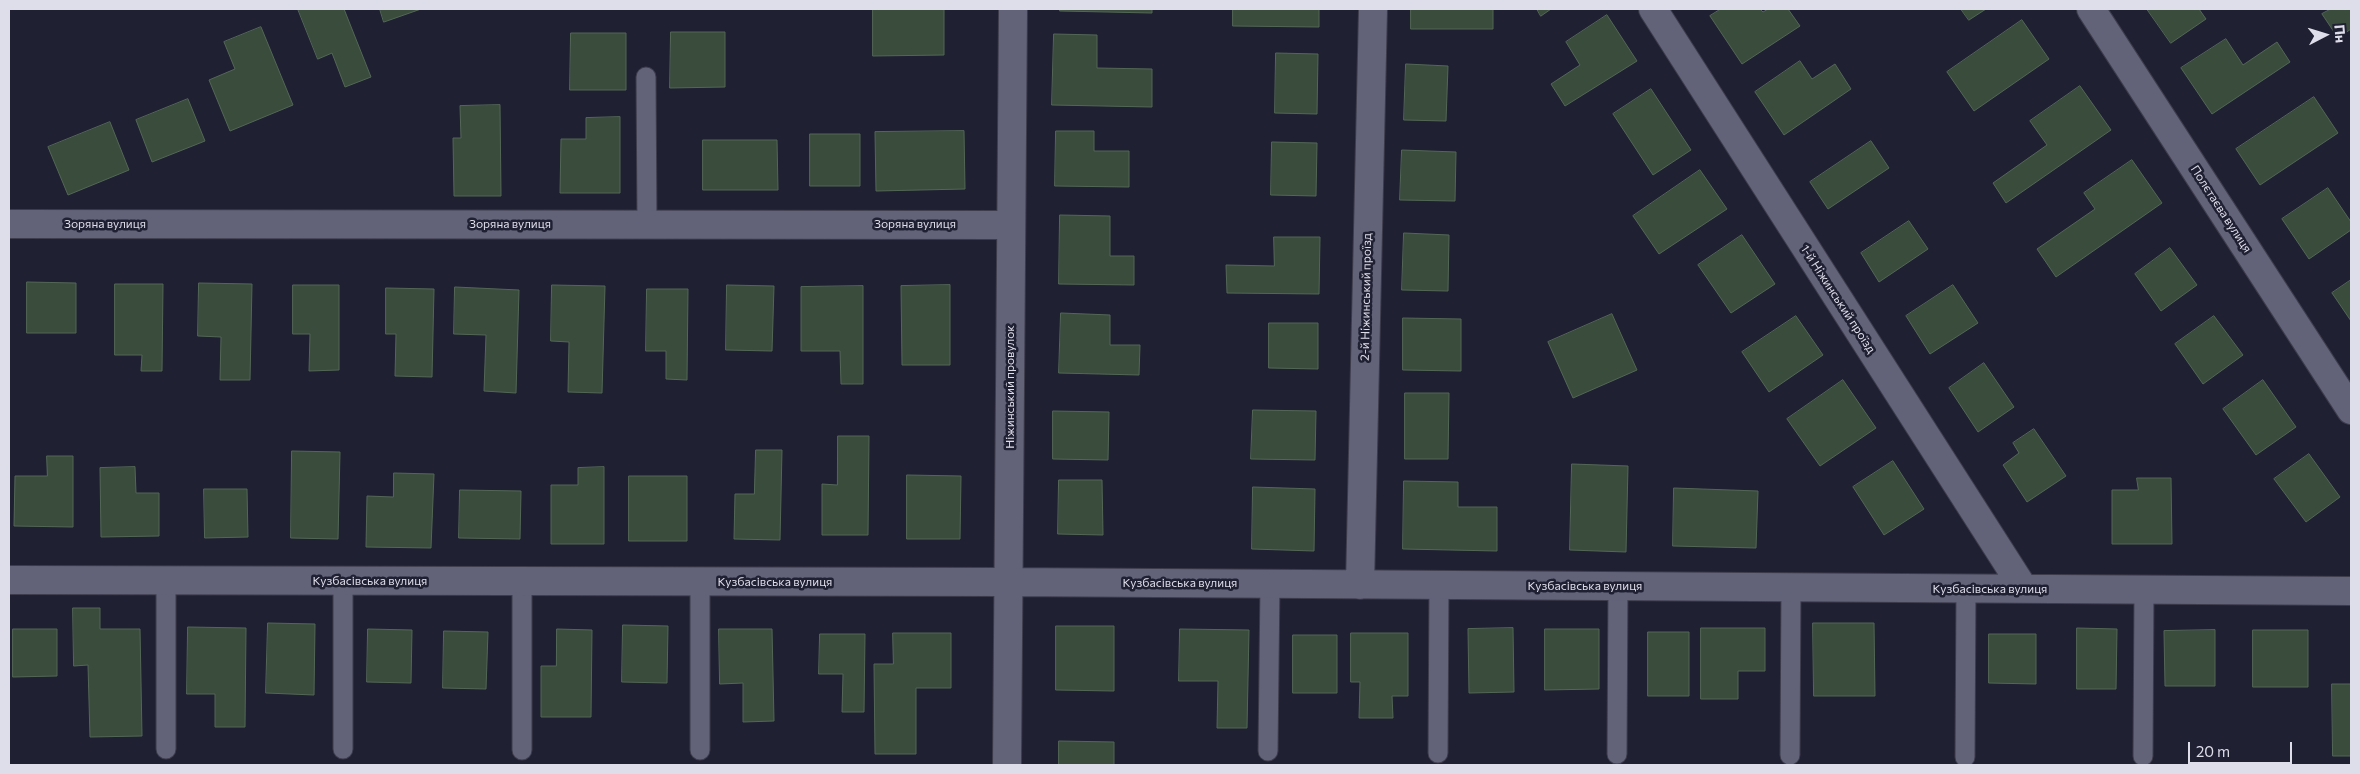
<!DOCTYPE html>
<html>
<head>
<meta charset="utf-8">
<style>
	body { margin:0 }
	#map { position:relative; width:2360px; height:774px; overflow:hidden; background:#202033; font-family:Commissioner,sans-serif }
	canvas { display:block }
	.frame { position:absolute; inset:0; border:10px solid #dedeeb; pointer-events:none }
	.north { position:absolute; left:2300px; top:10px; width:50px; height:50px; -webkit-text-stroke:4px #202033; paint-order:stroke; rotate:85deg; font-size:14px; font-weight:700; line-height:20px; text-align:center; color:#dedeeb }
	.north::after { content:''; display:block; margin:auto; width:18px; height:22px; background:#dedeeb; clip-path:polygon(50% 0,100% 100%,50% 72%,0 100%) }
	.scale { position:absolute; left:2188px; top:742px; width:104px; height:22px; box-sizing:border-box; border:2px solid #dedeeb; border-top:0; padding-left:6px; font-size:15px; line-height:18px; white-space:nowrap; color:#dedeeb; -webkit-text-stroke:4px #202033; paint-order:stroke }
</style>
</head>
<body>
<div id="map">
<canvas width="2360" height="774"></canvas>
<div class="frame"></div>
<div class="north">Пн</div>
<div class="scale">20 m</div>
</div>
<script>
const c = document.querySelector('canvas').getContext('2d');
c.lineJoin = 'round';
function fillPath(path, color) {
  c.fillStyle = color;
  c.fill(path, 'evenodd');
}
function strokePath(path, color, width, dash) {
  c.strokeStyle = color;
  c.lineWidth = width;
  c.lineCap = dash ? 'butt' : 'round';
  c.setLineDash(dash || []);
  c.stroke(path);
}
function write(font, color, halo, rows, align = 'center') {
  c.font = font + ' Commissioner,sans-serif';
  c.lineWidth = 5;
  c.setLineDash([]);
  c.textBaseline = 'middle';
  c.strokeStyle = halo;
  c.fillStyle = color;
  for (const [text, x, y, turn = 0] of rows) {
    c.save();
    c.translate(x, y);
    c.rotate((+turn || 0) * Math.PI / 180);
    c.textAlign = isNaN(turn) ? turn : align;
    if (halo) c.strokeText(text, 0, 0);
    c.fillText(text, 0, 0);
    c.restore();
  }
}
const building = new Path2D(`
	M298,9H344L371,77L345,87L332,53L318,59Z
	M380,9H421L384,22Z
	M873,9H944V55L873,56Z
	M1060,9H1152V13L1060,11Z
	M1233,9H1319V27L1233,26Z
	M1411,9H1493V29H1411Z
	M1537,9H1551L1541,16Z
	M1721,9H1760L1763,12L1768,9H1788L1800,26L1742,64L1710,16Z
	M1961,9H1986L1969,20Z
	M2147,9H2199L2206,19L2171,43Z
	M2331,9H2351V29L2338,38L2322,14Z
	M1607,15L1637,61L1565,106L1551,84L1580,65L1566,42Z
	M2022,20L2049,59L1974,111L1947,72Z
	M261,27L293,105L230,131L209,80L235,69L224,42Z
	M671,32H725V87L670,88Z
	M571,33H626V90H570Z
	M1054,34L1097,35V68L1152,69V107L1052,105Z
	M2226,39L2243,65L2277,42L2290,62L2212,114L2181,68Z
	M1276,53L1318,54L1317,114L1275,113Z
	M1800,61L1812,79L1835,64L1851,89L1784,135L1755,92Z
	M1406,64L1448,66L1446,121L1404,120Z
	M2080,86L2111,130L2006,203L1993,183L2047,145L2030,121Z
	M1651,89L1691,150L1653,175L1613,114Z
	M2314,97L2338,133L2260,185L2236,149Z
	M188,99L205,141L152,162L136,120Z
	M500,105L501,196H454L453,138H461L460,106Z
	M620,117V193H560L561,139H586V118Z
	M110,122L129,170L68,195L48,147Z
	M964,131L965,189L876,191L875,132Z
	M1056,131H1094V151H1129V187L1055,186Z
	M810,134H860V186H810Z
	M703,140H777L778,190H703Z
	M1871,141L1889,168L1828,209L1810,182Z
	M1272,142L1317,143L1316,196L1271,195Z
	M1402,150L1456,152L1455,201L1400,200Z
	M2132,160L2162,203L2056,277L2037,249L2095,209L2084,193Z
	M1700,170L1727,209L1659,254L1633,216Z
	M2328,188L2351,222V230L2309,259L2282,219Z
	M1060,215L1110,216V256H1134V285L1059,284Z
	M1909,221L1928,249L1879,282L1861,253Z
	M1404,233L1449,235L1448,291L1402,290Z
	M1742,235L1775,284L1731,313L1698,265Z
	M1274,237H1320L1319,294L1227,293L1226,265L1274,266Z
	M2170,248L2197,285L2161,311L2135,274Z
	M2351,280V321L2332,293Z
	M27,282L76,283V333H27Z
	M199,283L252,284L250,380H220L221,337L198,336Z
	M115,284H163L162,371H141L142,355H115Z
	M293,285H339V370L309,371L310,334H293Z
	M552,285L605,286L602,393L568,392L569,342L551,341Z
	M727,285L774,286L772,351L726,350Z
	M950,285V365H902L901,286Z
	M1953,285L1978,323L1930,354L1906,316Z
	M863,286V384H841L840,351H801V287Z
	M455,287L519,290L516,393L484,391L486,335L454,334Z
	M386,288L434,289L432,377L395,376L396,334H386Z
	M647,289H688L687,380L666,379V351H646Z
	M1061,313L1110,315V345H1140L1139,375L1059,373Z
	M1612,314L1637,370L1573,398L1548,342Z
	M1796,316L1823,355L1769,392L1742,352Z
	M2214,316L2243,355L2203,384L2175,344Z
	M1403,318L1461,319V371L1403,370Z
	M1269,323H1318V369L1269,368Z
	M1984,363L2014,407L1978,432L1949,388Z
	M1843,380L1876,428L1820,466L1787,419Z
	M2263,380L2296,427L2256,455L2223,409Z
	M1405,393H1449L1448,459H1405Z
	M1253,410L1316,411L1315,460L1251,459Z
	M1053,411L1109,412L1108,460L1053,459Z
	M2034,429L2066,476L2027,502L2003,465L2019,453L2013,443Z
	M838,436H869L868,535H822V484L837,485Z
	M756,450H782L780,540L734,539L735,494H754Z
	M292,451L340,452L338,539L291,538Z
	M2309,454L2340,497L2306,522L2274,479Z
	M47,456H73V527L14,526L15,476H47Z
	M1893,461L1924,509L1884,535L1853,487Z
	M1572,464L1628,466L1626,552L1570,550Z
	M135,467L136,493H159V536L101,537L100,468Z
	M604,467V544H551V485H578V468Z
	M394,473L434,474L431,548L366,547L367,496L393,497Z
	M907,475L961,476L960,539H907Z
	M629,476H687V541H629Z
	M2137,478H2171L2172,544H2112V490H2138Z
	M1059,480H1102L1103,535L1058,534Z
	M1404,481L1458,482V507H1497V551L1403,549Z
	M1253,487L1315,489L1314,551L1252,549Z
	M1674,488L1758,491L1756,548L1673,546Z
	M204,489H247L248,537L205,538Z
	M460,490L521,491L520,539L459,538Z
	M73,608H100V629H140L142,736L90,737L88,665L74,666Z
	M268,623L315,624L314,695L266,693Z
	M1813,623H1874L1875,696H1814Z
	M623,625L668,626L667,683L622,682Z
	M1056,626H1114V691L1056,690Z
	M188,627L246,628L245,727H215V694H187Z
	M1513,628L1514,692L1469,693L1468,629Z
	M1701,628H1765V671H1738V699H1701Z
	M2077,628L2117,629L2116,689H2077Z
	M13,629H57V676L13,677Z
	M368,629L412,630L411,683L367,682Z
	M557,629L592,630L591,717H541V666H556Z
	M719,629H772L774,721L743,722V683L720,684Z
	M1180,629L1249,630L1247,728H1217L1218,681H1179Z
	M1545,629H1599V689L1545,690Z
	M2215,630V686H2165L2164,631Z
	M2253,630H2308V687H2253Z
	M444,631L488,632L486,689L443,688Z
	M1648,632H1689V696H1648Z
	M893,633H951V688H916V754H875L874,664H893Z
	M1351,633H1408V696H1392L1393,718H1359L1360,682H1351Z
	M820,634H865L864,712H842L843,674H819Z
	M1989,634H2036V684L1989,683Z
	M1293,635H1337V693H1293Z
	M2332,684H2351V756H2333Z
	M1059,741L1114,742V765H1059Z`);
fillPath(building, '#3a4d3d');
strokePath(building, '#536756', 1);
const service = new Path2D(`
	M646,77L647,224
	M166,749V580
	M343,749V581
	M522,750V581
	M700,750V582
	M1268,751L1270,584
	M1438,753L1439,585
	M1617,754L1618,586
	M1790,755L1791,587
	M2143,756L2144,590
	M1965,757L1966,589`);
const minor = new Path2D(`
	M1653,9L2024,589
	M2091,9L2351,410
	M9,224L1011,225
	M9,580L1008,582L2351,591
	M1360,585L1373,9
	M1007,765L1013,9`);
strokePath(service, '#3d3c4c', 21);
strokePath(minor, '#3d3c4c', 30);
strokePath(service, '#626379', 19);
strokePath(minor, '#626379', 28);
write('12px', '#dedeeb', '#202033', [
	["Полєтаєва вулиця",2221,209,57],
	["Зоряна вулиця",105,224],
	["Зоряна вулиця",510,224],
	["Зоряна вулиця",915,224],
	["2-й Ніжинський проїзд",1366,297,-89],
	["1-й Ніжинський проїзд",1838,299,57],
	["Ніжинський провулок",1010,387,-90],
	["Кузбасівська вулиця",370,581],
	["Кузбасівська вулиця",775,582],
	["Кузбасівська вулиця",1180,583],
	["Кузбасівська вулиця",1585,586],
	["Кузбасівська вулиця",1990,589]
]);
</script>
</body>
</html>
